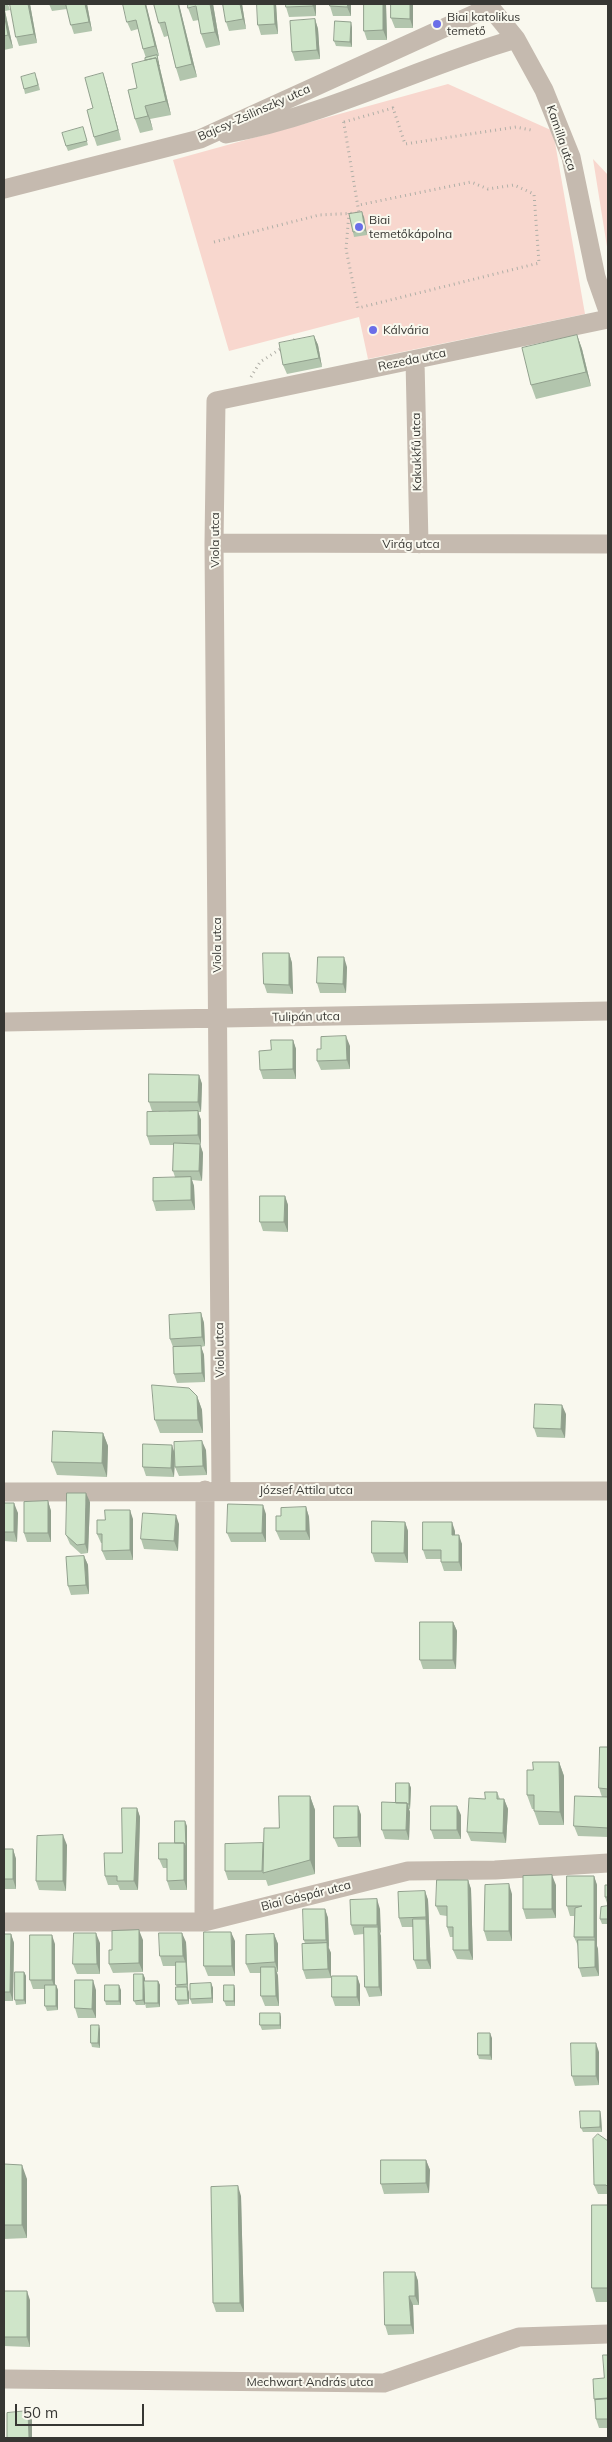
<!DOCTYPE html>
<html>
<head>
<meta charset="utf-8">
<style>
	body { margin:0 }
	#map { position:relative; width:612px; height:2442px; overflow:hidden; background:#f9f8ee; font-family:Mulish,sans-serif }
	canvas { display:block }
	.frame { position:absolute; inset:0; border:5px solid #373733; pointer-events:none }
	.scale { position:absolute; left:15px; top:2404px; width:129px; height:22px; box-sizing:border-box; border:2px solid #373733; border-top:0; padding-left:6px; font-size:15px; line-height:18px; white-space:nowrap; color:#373733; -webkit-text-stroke:4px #f9f8ee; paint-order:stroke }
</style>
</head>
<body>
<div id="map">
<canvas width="612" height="2442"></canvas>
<div class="frame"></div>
<div class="scale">50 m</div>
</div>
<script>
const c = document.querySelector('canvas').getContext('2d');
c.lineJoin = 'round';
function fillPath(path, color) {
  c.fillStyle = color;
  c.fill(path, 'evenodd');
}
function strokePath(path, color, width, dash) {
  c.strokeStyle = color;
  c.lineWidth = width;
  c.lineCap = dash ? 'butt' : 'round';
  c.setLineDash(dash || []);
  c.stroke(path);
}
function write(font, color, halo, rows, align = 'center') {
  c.font = font + ' Mulish,sans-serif';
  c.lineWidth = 4;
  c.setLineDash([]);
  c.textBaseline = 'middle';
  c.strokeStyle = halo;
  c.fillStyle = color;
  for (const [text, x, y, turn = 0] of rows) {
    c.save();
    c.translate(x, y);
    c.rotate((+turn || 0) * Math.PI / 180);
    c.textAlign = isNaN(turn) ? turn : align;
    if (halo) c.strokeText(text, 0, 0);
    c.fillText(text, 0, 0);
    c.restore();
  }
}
fillPath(new Path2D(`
	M448,84L553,131L585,314L368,359L359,317L229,351L173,160Z
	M593,159L608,175V253Z`), '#f8d7ce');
strokePath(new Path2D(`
	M344,122L393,108L405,144L516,127L531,130
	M349,213L346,249L358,308L539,263L534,194L514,185L488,189L471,182L359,205
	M214,242L319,215L359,213L343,118
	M290,343L298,337
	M251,377L260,362L282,348`), '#b0afa7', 3, [1, 4]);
strokePath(new Path2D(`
	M490,7L516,39L544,90L571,157L596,277L608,311
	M226,134C327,116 418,67 516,39
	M4,189L200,139L490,7L491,4
	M415,360L419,544
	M214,543L608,544
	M4,1022L608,1011
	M221,1490L214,543L216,401L608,319
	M4,1492L608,1491
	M4,1922H204L408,1871L495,1870L608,1863
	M204,1922L205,1490
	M4,2379L384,2383L519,2337L608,2334`), '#c5baaf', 19);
fillPath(new Path2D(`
	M4,4H8L10,10L5,11L13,48L4,50Z
	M10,4H30L37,43L19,46L16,37Z
	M49,4H87L92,31L74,34L71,25L67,9L52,11Z
	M146,4L159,56H157L171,115L150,119L153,130L140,133L135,119L146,58L143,49L138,29L131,31L127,22Z
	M154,4H179L197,77L180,81L176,68L168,36L164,37L159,23Z
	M213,4L220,45L206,48L201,34L199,20L193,21L188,8Z
	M223,4H242L246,29L229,31L226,22Z
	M276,4L278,34L261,35L258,25Z
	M316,4V16L289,17L286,7Z
	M351,4V16H333L330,6Z
	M364,4H386L387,40H367L364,31Z
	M391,4H413V28H395L391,18Z
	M315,19L318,29L320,59L295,61L292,52Z
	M352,27V47L336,46L334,41Z
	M37,78L40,90L25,94L24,89Z
	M106,83L121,140L97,146L94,137Z
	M83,127L88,145L68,151L66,146Z
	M364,217L367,235L354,237L353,232Z
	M577,335L582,349L591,386L536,399L531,385Z
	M314,336L318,345L322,367L287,374L283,365Z
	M289,953L292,963L293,994L267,993L264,984Z
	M347,967L346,993H320L317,983Z
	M293,1040L296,1049V1079H263L260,1070L271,1050Z
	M350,1046V1069L321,1070L317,1061Z
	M199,1075L202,1084L201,1112H198L201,1120V1144H200L203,1153L202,1181L192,1180L194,1186L195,1210L156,1211L153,1201L175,1177L173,1171L174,1145H150L147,1136L169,1111H152L149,1102Z
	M285,1196L288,1205V1232L263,1231L260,1222Z
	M201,1313L204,1323L205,1346L201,1347L204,1355L205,1382L177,1383L174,1374L173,1347L170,1339Z
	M197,1396L202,1410L203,1433H160L155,1420Z
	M566,1414L565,1438L537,1437L534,1428Z
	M103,1433L108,1446L107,1477L57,1475L52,1462Z
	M206,1450L207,1475L179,1476L175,1467V1459L174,1477L146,1476L143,1467L175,1453Z
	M48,1501L51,1511V1542H27L24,1533Z
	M90,1502L88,1553L81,1554L70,1544L66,1535Z
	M4,1503L18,1513L17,1542L4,1541Z
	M306,1507L309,1517L310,1540H280L276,1531L281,1516Z
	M266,1514V1542H231L227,1533Z
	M133,1519V1560H106L102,1551V1543H101L97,1534Z
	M405,1522L408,1531V1563L375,1562L372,1553Z
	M179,1524L178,1551L144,1549L141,1539Z
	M455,1531V1535L462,1544V1571H444L441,1562V1559H426L423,1550Z
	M84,1556L88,1565L89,1594L71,1595L68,1586Z
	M453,1622L457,1631L456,1669H423L420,1660Z
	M608,1747V1837L578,1836L574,1826L602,1797L599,1788Z
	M559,1762L564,1776V1825H539L534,1811V1809H532L527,1795L533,1770Z
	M409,1783L411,1788L410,1809H409L410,1812L409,1840L385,1839L382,1830L396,1803Z
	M497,1792L500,1799H504L508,1809L506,1843L471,1841L467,1832L485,1799Z
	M310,1796L315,1810V1874L268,1886L266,1880H228L225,1871L263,1843L279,1828Z
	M358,1806L361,1815V1847H338L334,1838Z
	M137,1808L140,1817L138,1890H120L118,1885H108L105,1876L122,1853Z
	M461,1815V1839H434L431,1830Z
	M187,1826V1890H170L167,1881V1868H163L159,1859L175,1843Z
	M67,1845L66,1891L39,1890L36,1881Z
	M4,1849H13L16,1859V1889H4Z
	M608,1871V1924H602L600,1919L608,1906L605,1897L608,1885Z
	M594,1876L597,1885V1946L598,1949L599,1976L582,1977L579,1968L578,1946L574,1937V1916H570L567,1906Z
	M468,1880L471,1889L473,1960L457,1959L453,1950V1937H450L447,1927V1916L440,1915L436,1906Z
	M556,1885V1918L526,1919L523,1909Z
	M425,1891L428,1900L431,1969H417L414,1960L413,1927H402L399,1918Z
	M512,1894V1941H487L484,1931Z
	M325,1909L328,1918L329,1949L331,1953V1978L306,1979L303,1970L305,1944L304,1940Z
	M380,1909V1934L381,1936L382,1996L369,1997L365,1987L364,1934L354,1935L351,1925Z
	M4,1934H11L14,1943L13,2001H4Z
	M274,1934L278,1944V1972H277L278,1976L279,2006H265L261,1996V1973H250L246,1964Z
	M143,1940V1972L113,1973L109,1964L112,1950Z
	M235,1941V1976H208L204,1966Z
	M186,1942L189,2004L178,2005L176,2000L177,1987L176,1985V1966H163L160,1956Z
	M100,1943V1974H77L73,1964Z
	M55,1944V1985H56L58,1990V2010L47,2011L45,2006V1989H33L30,1980Z
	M24,1972L26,1976V2004L16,2005L15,2000Z
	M357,1976L360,1985V2006H335L332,1997Z
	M145,1978V1981H158L160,1985V2007L146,2008L145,2003V2005H136L134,2001Z
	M211,1983L213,1988V2003L192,2004L190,1999Z
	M235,1989V2006H226L224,2001Z
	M96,1990V2018H78L75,2008Z
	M121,1990V2005H106L105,2001Z
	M281,2017V2029L262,2030L260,2025Z
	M100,2029V2048L92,2047L91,2043Z
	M492,2038V2060L479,2059L478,2055Z
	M599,2052V2085L575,2086L572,2076Z
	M600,2111L601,2116L602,2132H583L581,2128Z
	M608,2141V2194H598L594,2185Z
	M426,2160L430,2170L429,2193L384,2194L381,2184Z
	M4,2164L27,2179V2238L4,2239Z
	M241,2196L244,2312H216L213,2303Z
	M608,2205V2302H596L592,2288Z
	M415,2272L418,2281L419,2305H413L414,2334L388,2335L385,2325Z
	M30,2300V2347L4,2346V2302Z
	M608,2355V2428H599L596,2419L595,2402L594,2399L604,2378Z`), '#b2c5ad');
fillPath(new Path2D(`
	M28,4H30L37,43L34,34Z
	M85,4H87L92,31L89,22Z
	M145,4H146L159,56L155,46Z
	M178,4H179L197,77L192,64Z
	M210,4H213L220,45L215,32Z
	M240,4H242L246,29L243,19Z
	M274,4H276L278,34L275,24Z
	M313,4H316V16L313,6Z
	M348,4H351V16L347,7Z
	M383,4H386L387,40L383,30Z
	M410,4H413V28L410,19Z
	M4,6L5,11L13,48L8,35L4,13Z
	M315,19L318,29L320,59L317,50Z
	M351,22L352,27V47L350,42Z
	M157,55L158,60L171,115L166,101L156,58Z
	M103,73L106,83L121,140L118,130Z
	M145,106L150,119L153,130L148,116Z
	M362,212L364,217L367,235L365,230Z
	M577,335L582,349L591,386L586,372Z
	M314,336L318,345L322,367L319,358Z
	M289,953L292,963L293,994L289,985Z
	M344,957L347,967L346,993L343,984Z
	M346,1036L350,1046V1069L347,1060Z
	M293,1040L296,1049V1079L293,1069Z
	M199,1075L202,1084L201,1112L198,1102Z
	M198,1111L201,1120V1144L198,1135Z
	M200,1144L203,1153L202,1181L199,1171Z
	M191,1177L194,1186L195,1210L191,1200Z
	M285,1196L288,1205V1232L284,1222Z
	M201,1313L204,1323L205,1346L202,1337Z
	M201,1346L204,1355L205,1382L202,1373Z
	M197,1396L202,1410L203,1433L198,1420Z
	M562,1405L566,1414L565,1438L561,1429Z
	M103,1433L108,1446L107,1477L102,1463Z
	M202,1441L206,1450L207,1475L203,1466Z
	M172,1445L175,1454L174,1477L171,1468Z
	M86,1493L90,1502L88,1553L85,1544Z
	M48,1501L51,1511V1542L48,1533Z
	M14,1503L18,1513L17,1542L14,1532Z
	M263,1505L266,1514V1542L262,1533Z
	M306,1507L309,1517L310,1540L306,1531Z
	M130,1510L133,1519V1560L130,1550Z
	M176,1515L179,1524L178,1551L174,1541Z
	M405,1522L408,1531V1563L404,1553Z
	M452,1522L455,1531V1544L452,1535Z
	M459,1535L462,1544V1571L459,1562Z
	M84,1556L88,1565L89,1594L86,1585Z
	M453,1622L457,1631L456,1669L453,1660Z
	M559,1762L564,1776V1825L560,1812Z
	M409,1783L411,1788L410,1809L409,1804Z
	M310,1796L315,1810V1874L310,1860Z
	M504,1799L508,1809L506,1843L503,1833Z
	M407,1803L410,1812L409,1840L406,1830Z
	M358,1806L361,1815V1847L358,1837Z
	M457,1806L461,1815V1839L457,1830Z
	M137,1808L140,1817L138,1890L134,1881Z
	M185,1821L187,1826V1890L184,1880V1843Z
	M63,1835L67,1845L66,1891L63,1881Z
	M13,1849L16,1859V1889L13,1879Z
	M552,1875L556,1885V1918L552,1909Z
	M594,1876L597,1885V1946L598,1949L599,1976L595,1967V1940L594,1937Z
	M468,1880L471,1889L473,1960L469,1950Z
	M509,1884L512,1894V1941L509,1931Z
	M425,1891L428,1900L431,1969L427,1960Z
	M377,1899L380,1909L381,1934L377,1925Z
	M325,1909L328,1918L329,1949L326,1940Z
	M378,1927L381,1936L382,1996L379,1987Z
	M139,1930L143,1940V1972L139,1963Z
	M231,1932L235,1941V1976L232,1966Z
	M96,1933L100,1943V1974L97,1964Z
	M182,1933L186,1942L188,1989L187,1984L186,1964L183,1956Z
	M11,1934L14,1943L13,2001L10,1992Z
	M274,1934L278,1944V1972L275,1962Z
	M52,1935L55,1944V1989L52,1980Z
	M327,1943L331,1953V1978L328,1969Z
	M275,1967L278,1976L279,2006L276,1996Z
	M24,1972L26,1976V2004L24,2000Z
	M143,1974L145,1978V2005L143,2000Z
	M357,1976L360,1985V2006L357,1997Z
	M93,1980L96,1990V2018L92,2009Z
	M158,1981L160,1985V2007L158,2003Z
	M211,1983L213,1988V2003L212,1998Z
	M56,1985L58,1990V2010L56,2006Z
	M119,1985L121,1990V2005L119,2001Z
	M234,1985L235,1989V2006L234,2001Z
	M187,1987L189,1992V2004L188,2000Z
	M280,2013L281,2017V2029L280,2025Z
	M99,2025L100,2029V2048L98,2043Z
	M490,2033L492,2038V2060L490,2055Z
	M596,2043L599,2052V2085L596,2076Z
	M600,2111L601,2116L602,2132L600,2127Z
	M426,2160L430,2170L429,2193L426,2183Z
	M22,2165L27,2179V2238L22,2225Z
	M238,2186L241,2196L244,2312L240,2303Z
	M415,2272L418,2281L419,2305L415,2296Z
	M27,2291L30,2300V2347L27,2337Z
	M409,2296L413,2305L414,2334L411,2325Z
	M28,2411L32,2420V2438H29Z`), '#91a08d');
const building = new Path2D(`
	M10,4H28L34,34L16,37Z
	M66,4H85L89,22L71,25Z
	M123,4H145L155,46L143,49L136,20L127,22Z
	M154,4H178L192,64L176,68L165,22L159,23Z
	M188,4H210L215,32L201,34L196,6L188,8Z
	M223,4H240L243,19L226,22Z
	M257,4H274L275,24L258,25Z
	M286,4H313V6L286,7Z
	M330,4H348L347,7L330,6Z
	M364,4H383V30L364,31Z
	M391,4H410V19L391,18Z
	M4,13L8,35L4,36Z
	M315,19L317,50L292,52L290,21Z
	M335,21L351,22L350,42L334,41Z
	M157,55L159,66L156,58L145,60V58Z
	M156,58L166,101L145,106L148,116L135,119L128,90L137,88L132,64Z
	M35,73L38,85L24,89L21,77Z
	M103,73L118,130L94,137L87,110L93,108L85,78Z
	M83,127L87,141L66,146L62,133Z
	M362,212L365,230L353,232L349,214Z
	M577,335L586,372L531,385L522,348Z
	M314,336L319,358L283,365L279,343Z
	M263,953H289V985L264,984Z
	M318,957H344L343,984L317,983Z
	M346,1036L347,1060L317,1061V1049H321V1037Z
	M271,1040H293V1069L260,1070L259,1051L271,1050Z
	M149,1074L199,1075L198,1102H149Z
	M198,1111V1135L147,1136V1112Z
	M174,1143L200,1144L199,1171H173Z
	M191,1177V1200L153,1201V1178Z
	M260,1196H285L284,1222H260Z
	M201,1313L202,1337L170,1339L169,1315Z
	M201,1346L202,1373L174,1374L173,1347Z
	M152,1385L189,1388L197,1396L198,1420H155Z
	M535,1404L562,1405L561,1429L534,1428Z
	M53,1431L103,1433L102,1463L52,1462Z
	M202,1441L203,1466L175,1467L174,1442Z
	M143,1444L172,1445L171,1468L143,1467Z
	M67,1493H86L85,1544L77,1545L66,1535Z
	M48,1501V1533H24V1502Z
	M4,1503H14V1532H4Z
	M228,1504L263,1505L262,1533H227Z
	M306,1507V1531H276V1516H281V1508Z
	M105,1510H130V1550L102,1551V1534H97V1520H105Z
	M143,1513L176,1515L174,1541L141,1539Z
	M372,1521L405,1522L404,1553H372Z
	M423,1522H452V1535H459V1562H441V1550H423Z
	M84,1556L86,1585L68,1586L66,1557Z
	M420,1622H453V1660H420Z
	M600,1747H608V1789L599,1788Z
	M533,1762H559L560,1812L534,1811V1795H527V1770H533Z
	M396,1783H409V1804H407V1803H396Z
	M485,1792H497V1799H504L503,1833L467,1832L469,1798L485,1799Z
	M279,1796H310V1860L263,1873L264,1828H279Z
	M575,1796L608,1797V1828L574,1826Z
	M382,1802L407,1803L406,1830H382Z
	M334,1806H358V1837L334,1838Z
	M431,1806H457V1830H431Z
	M122,1808H137L134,1881H117V1876H105L104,1853H122Z
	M175,1821H185L186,1847L184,1843H175Z
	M63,1835V1881H36L37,1836Z
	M159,1843H184V1880L167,1881V1859H159Z
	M263,1843L262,1871H225V1844Z
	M4,1849H13V1879H4Z
	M608,1871V1900V1897H605V1885H608Z
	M552,1875V1909H523V1876Z
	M567,1876H594V1937H574L575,1908L582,1906H567Z
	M437,1880H468L469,1950H453V1927H447V1906H436Z
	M509,1884V1931H484L485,1885Z
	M425,1891L426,1917L399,1918L398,1892Z
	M377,1899V1925H351L350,1900Z
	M608,1906V1919H600L601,1907Z
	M303,1909H325L326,1940H304Z
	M413,1919H426L427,1960H414Z
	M364,1927H378L379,1987H365Z
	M139,1930V1963L109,1964V1950H112V1931Z
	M204,1932H231L232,1966H204Z
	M74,1933H96L97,1964H73Z
	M159,1933H182L183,1956H160Z
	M4,1934H11L10,1992H4Z
	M274,1934L275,1962L246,1964V1935Z
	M30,1935H52V1980H30Z
	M578,1940H595V1967L579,1968Z
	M327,1943L328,1969L303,1970L302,1944Z
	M176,1962H186L187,1984L176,1985Z
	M261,1967H275L276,1996H261Z
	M15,1972H24V2000H15Z
	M134,1974H143V2000L134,2001Z
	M332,1976H357V1997H332Z
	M75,1980H93L92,2009L75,2008Z
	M144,1981H158V2003H145Z
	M211,1983L212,1998L190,1999V1984Z
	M45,1985H56V2006H45Z
	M105,1985H119V2001H105Z
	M224,1985H234V2001H224Z
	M176,1987H187L188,2000H176Z
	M260,2013H280V2025H260Z
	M91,2025H99L98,2043H91Z
	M478,2033H490V2055H478Z
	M571,2043H596V2076H572Z
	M580,2111H600V2127L581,2128Z
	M598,2134L608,2141V2187L606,2185H594L593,2139Z
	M381,2160H426V2183L381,2184Z
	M4,2164L22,2165V2225H4Z
	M238,2186L240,2303H213L211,2187Z
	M592,2205H608V2288H592Z
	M384,2272H415V2296H409L411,2325H385Z
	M4,2291H27V2337H4Z
	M603,2355H608V2398L594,2399L593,2379L604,2378Z
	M608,2399V2419H596L595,2400Z
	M28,2411L29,2438H7V2413Z`);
fillPath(building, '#cfe5c9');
strokePath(building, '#91a08d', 1);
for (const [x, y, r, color] of [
	[437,24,5,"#6b6ee8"],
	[359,227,5,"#6b6ee8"],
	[373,330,5,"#6b6ee8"]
]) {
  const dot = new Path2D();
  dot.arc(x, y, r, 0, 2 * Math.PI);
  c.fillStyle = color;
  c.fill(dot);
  strokePath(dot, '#f9f8ee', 2);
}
write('12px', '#373733', '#f9f8ee', [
	["Biai katolikus",447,17],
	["temető",447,31],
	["Biai",369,220],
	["temetőkápolna",369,234],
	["Kálvária",383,330]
], 'left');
write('12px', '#373733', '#f9f8ee', [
	["Bajcsy-Zsilinszky utca",254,113,-24],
	["Kamilla utca",561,138,71],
	["Rezeda utca",412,360,-12],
	["Kakukkfű utca",417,452,-91],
	["Viola utca",215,540,-90],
	["Virág utca",411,544],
	["Viola utca",217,945,-90],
	["Tulipán utca",306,1017,-1],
	["Viola utca",220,1350,-91],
	["József Attila utca",306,1490],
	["Biai Gáspár utca",306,1896,-14],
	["Mechwart András utca",310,2382]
]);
</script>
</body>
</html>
